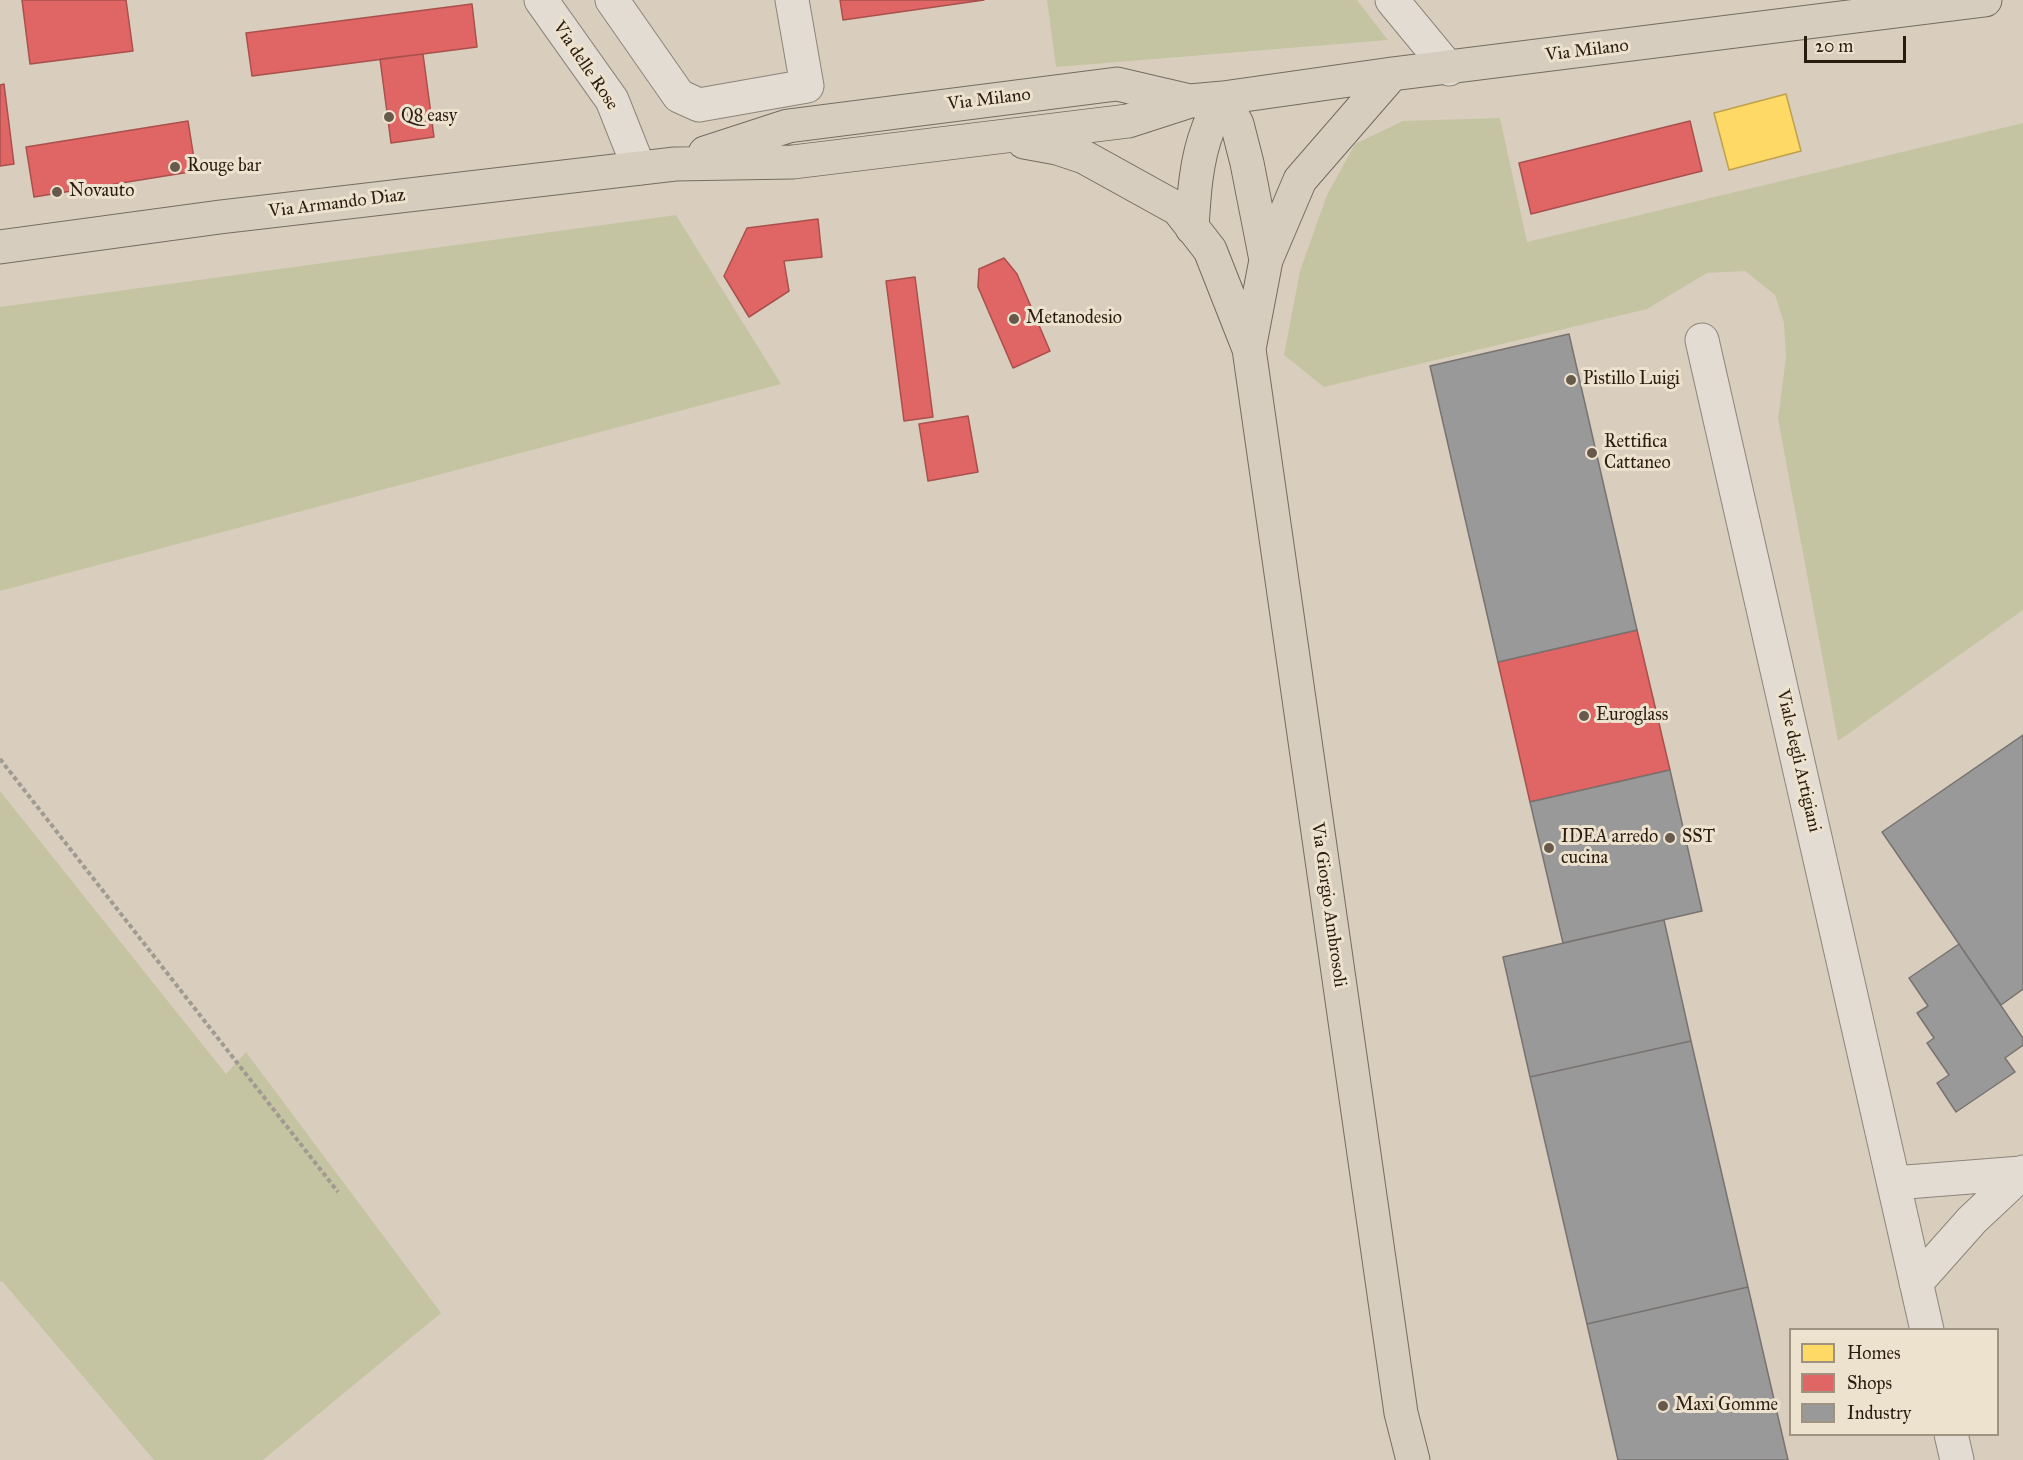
<!DOCTYPE html>
<html>
<head>
<meta charset="utf-8">
<style>
	body { margin:0 }
	#map { position:relative; width:2023px; height:1460px; overflow:hidden; background:#d9cebd; font-family:"IM FELL Great Primer",serif }
	canvas { display:block }
	.legend { position:absolute; left:1789px; top:1328px; width:210px; height:108px; box-sizing:border-box; background:#ede2cd; border:2px solid #9f9281; margin:0; padding:8px 10px; list-style:none; font-size:18px; color:#2a1b10 }
	.legend li { display:flex; align-items:center; gap:12px; height:30px }
	.legend b { width:30px; border:2px solid #9f9281 }
	.scale { position:absolute; left:1804px; top:36px; width:102px; height:27px; box-sizing:border-box; border:3px solid #2a1b10; border-top:0; padding-left:8px; font-size:18px; line-height:21px; white-space:nowrap; color:#2a1b10; -webkit-text-stroke:4px #ede2cd; paint-order:stroke }
</style>
</head>
<body>
<div id="map">
<canvas width="2023" height="1460"></canvas>
<ul class="legend">
<li><b style="height:16px;background:#ffd966"></b>Homes</li>
<li><b style="height:16px;background:#e06666"></b>Shops</li>
<li><b style="height:16px;background:#999"></b>Industry</li>
</ul>
<div class="scale">20 m</div>
</div>
<script>
const c = document.querySelector('canvas').getContext('2d');
c.lineJoin = 'round';
function fillPath(path, color) {
  c.fillStyle = color;
  c.fill(path, 'evenodd');
}
function strokePath(path, color, width, dash) {
  c.strokeStyle = color;
  c.lineWidth = width;
  c.lineCap = dash ? 'butt' : 'round';
  c.setLineDash(dash || []);
  c.stroke(path);
}
function write(font, color, halo, rows, align = 'center') {
  c.font = font + ' "IM FELL Great Primer",serif';
  c.lineWidth = 6;
  c.setLineDash([]);
  c.textBaseline = 'middle';
  c.strokeStyle = halo;
  c.fillStyle = color;
  for (const [text, x, y, turn = 0] of rows) {
    c.save();
    c.translate(x, y);
    c.rotate((+turn || 0) * Math.PI / 180);
    c.textAlign = isNaN(turn) ? turn : align;
    if (halo) c.strokeText(text, 0, 0);
    c.fillText(text, 0, 0);
    c.restore();
  }
}
fillPath(new Path2D(`
	M1047,0H1357L1388,40L1056,67Z
	M1500,118L1527,242L2023,123V610L1838,741L1778,419L1786,357L1784,323L1775,295L1745,271L1707,273L1647,309L1324,387L1284,355L1300,271L1327,195L1355,144L1403,121Z
	M676,215L781,384L0,591V307Z
	M0,791L226,1074L246,1052L441,1313L263,1460H154L2,1281L0,1282Z`), '#c5c4a2');
const homes = new Path2D(`
	M1786,94L1801,151L1729,170L1714,113Z`);
fillPath(homes, '#ffd966');
strokePath(homes, '#bfa04c', 1.5);
const shops = new Path2D(`
	M22,0H126L133,51L30,64Z
	M840,0H984L843,20Z
	M472,4L477,47L252,76L246,33Z
	M423,54L434,137L391,143L380,59Z
	M4,84L14,164L0,166V85Z
	M188,121L196,171L34,197L26,147Z
	M1690,121L1702,171L1531,214L1519,163Z
	M818,219L822,257L784,261L789,291L749,317L724,276L747,228Z
	M1004,258L1017,274L1050,351L1013,368L978,287L979,269Z
	M915,277L933,417L904,421L886,281Z
	M968,416L978,472L928,481L919,424Z
	M1637,630L1670,770L1530,802L1498,662Z`);
fillPath(shops, '#e06666');
strokePath(shops, '#a9504c', 1.5);
const industry = new Path2D(`
	M1569,334L1637,630L1498,662L1430,366Z
	M2023,735V989L2001,1005L1882,832Z
	M1670,770L1702,911L1563,943L1530,802Z
	M1664,920L1691,1041L1530,1077L1503,957Z
	M1959,944L2023,1038V1045L2005,1058L2015,1072L1956,1112L1937,1083L1949,1075L1927,1043L1934,1038L1917,1013L1928,1006L1909,978Z
	M1691,1041L1748,1287L1587,1324L1530,1077Z
	M1748,1287L1788,1460H1618L1587,1324Z`);
fillPath(industry, '#999');
strokePath(industry, '#787370', 1.5);
const minor = new Path2D(`
	M541,0L612,100L639,168
	M612,0L679,96L699,105L807,86L792,0
	M1392,0L1449,69
	M1702,340L1927,1330
	M1894,1183L2021,1173
	M1916,1283L1972,1220L2023,1172
	M1951,1434L1957,1460`);
const major = new Path2D(`
	M1223,98L1237,124L1247,163L1266,260
	M1024,142L1057,148L1084,157L1178,209L1210,250L1249,349L1401,1413L1413,1460
	M705,153L788,126L1117,84L1190,101
	M1192,228C1194,194 1196,160 1208,129C1212,118 1218,108 1223,98
	M0,247L220,217L675,164L793,162L1128,121L1190,101L1223,98L1392,74L1985,0
	M1249,349L1266,260L1300,180L1392,74`);
strokePath(minor, '#8d8479', 35);
strokePath(major, '#746c62', 35);
strokePath(new Path2D(`
	M0,759L338,1192`), '#9f9a92', 4, [4.5, 3]);
strokePath(minor, '#e2dcd3', 33);
strokePath(major, '#d6cdbf', 33);
for (const [x, y, r, color] of [
	[389,117,6,"#675a4d"],
	[175,167,6,"#675a4d"],
	[57,192,6,"#675a4d"],
	[1014,319,6,"#675a4d"],
	[1571,380,6,"#675a4d"],
	[1592,453,6,"#675a4d"],
	[1584,716,6,"#675a4d"],
	[1670,838,6,"#675a4d"],
	[1549,848,6,"#675a4d"],
	[1663,1406,6,"#675a4d"]
]) {
  const dot = new Path2D();
  dot.arc(x, y, r, 0, 2 * Math.PI);
  c.fillStyle = color;
  c.fill(dot);
  strokePath(dot, '#ede2cd', 2);
}
write('18px', '#2a1b10', '#ede2cd', [
	["Via Milano",1587,51,-7],
	["Via delle Rose",585,66,56],
	["Via Milano",989,100,-7],
	["Via Armando Diaz",337,204,-7],
	["Viale degli Artigiani",1798,761,77],
	["Via Giorgio Ambrosoli",1328,905,82]
]);
write('18px', '#2a1b10', '#ede2cd', [
	["Q8 easy",401,117],
	["Rouge bar",187,167],
	["Novauto",69,192],
	["Metanodesio",1026,319],
	["Pistillo Luigi",1583,380],
	["Rettifica",1604,443],
	["Cattaneo",1604,464],
	["Euroglass",1596,716],
	["IDEA arredo",1561,838],
	["cucina",1561,859],
	["SST",1682,838],
	["Maxi Gomme",1675,1406]
], 'left');
</script>
</body>
</html>
